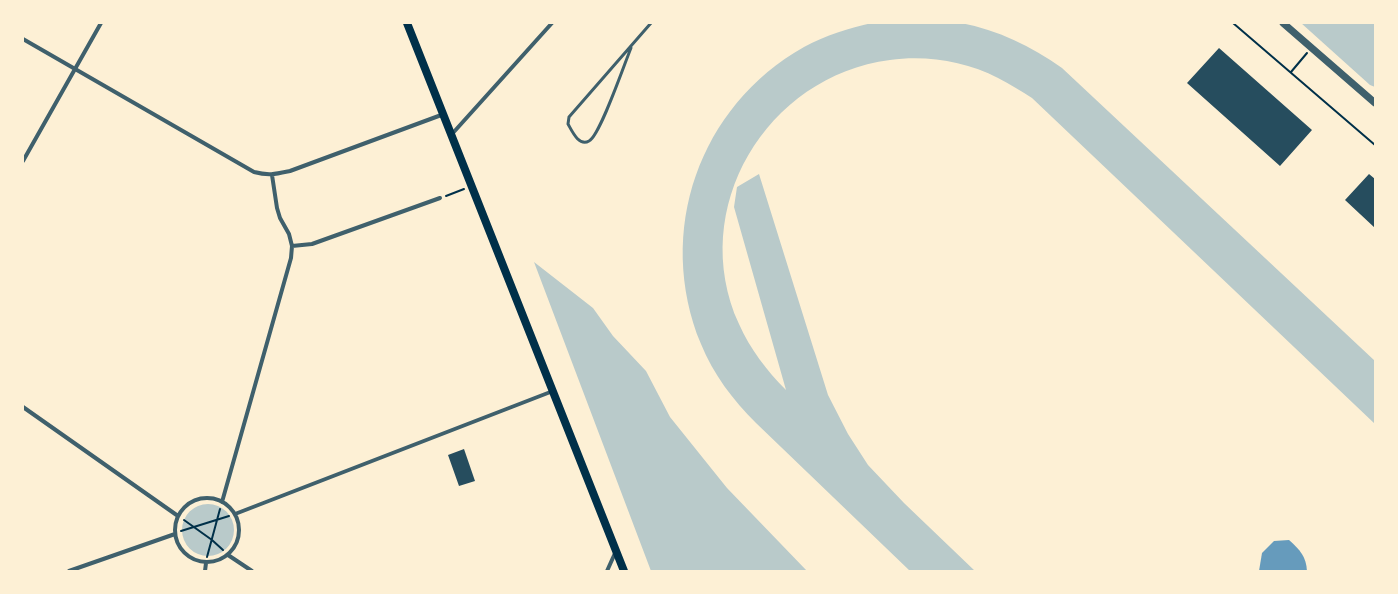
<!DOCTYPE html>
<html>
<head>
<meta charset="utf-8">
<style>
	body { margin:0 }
	#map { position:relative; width:1398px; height:594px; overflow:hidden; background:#fdf0d5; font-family:"Golos Text",sans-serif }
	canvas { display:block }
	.frame { position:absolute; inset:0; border:24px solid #fdf0d5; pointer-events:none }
</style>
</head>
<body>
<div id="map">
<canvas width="1398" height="594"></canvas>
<div class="frame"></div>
</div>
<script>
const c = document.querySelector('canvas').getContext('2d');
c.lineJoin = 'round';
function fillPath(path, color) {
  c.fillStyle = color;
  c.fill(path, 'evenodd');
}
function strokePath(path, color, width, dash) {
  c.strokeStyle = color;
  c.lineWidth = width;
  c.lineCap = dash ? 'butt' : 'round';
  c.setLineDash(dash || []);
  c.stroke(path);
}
fillPath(new Path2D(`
	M872,23H961C998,30 1031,46 1062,68L1375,361V424L1032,98C1021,91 1010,84 998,78C965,61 926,55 890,60C766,76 687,209 739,324C750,349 767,371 786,390L734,207L737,187L759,174L828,395L848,434L868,465L904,503L975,571H910L756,423C733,400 713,374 701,344C655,232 699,106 804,47C826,35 849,28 872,23Z
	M1301,23H1375V87L1370,85Z
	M534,262L593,308L613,336L646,371L670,417L727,488L807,571H651Z
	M182 530a26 26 0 1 1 52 0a26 26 0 1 1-52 0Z`), '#b9caca');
fillPath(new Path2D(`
	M1289,540C1300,550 1306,556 1307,571H1259L1262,553L1274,541Z`), '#669bbc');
fillPath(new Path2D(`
	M1219,48L1312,130L1280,166L1187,83Z
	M1369,174L1375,179V228L1345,200Z
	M464,449L475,481L459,486L448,455Z`), '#264d5e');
strokePath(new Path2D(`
	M1233,23L1375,145
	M1291,72L1307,53
	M446,196L464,189
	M184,520L212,540L223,550
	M181,531L229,516
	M207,557L220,509`), '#003049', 2);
strokePath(new Path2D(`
	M631,48C625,62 600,136 589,141C579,147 572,131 568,124L569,117L651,23`), '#3f606c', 3);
strokePath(new Path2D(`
	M23,39L254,172C269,176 276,174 290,171L444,114
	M452,134L552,23
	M23,161L101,23
	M292,246L312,244L440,198
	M23,407L178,516
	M175 530a32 32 0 1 1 64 0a32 32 0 1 1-64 0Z
	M222,502L291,258L292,246L289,234L280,218L277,208L272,175
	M235,514L553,391
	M228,555L252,571
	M69,571L175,534
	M205,571L206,563
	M607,571L616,551`), '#3f606c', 4);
strokePath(new Path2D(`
	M1283,23L1375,103`), '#3f606c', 7);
strokePath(new Path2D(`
	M407,23C480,205 552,388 624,571`), '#003049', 8);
</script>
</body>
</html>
